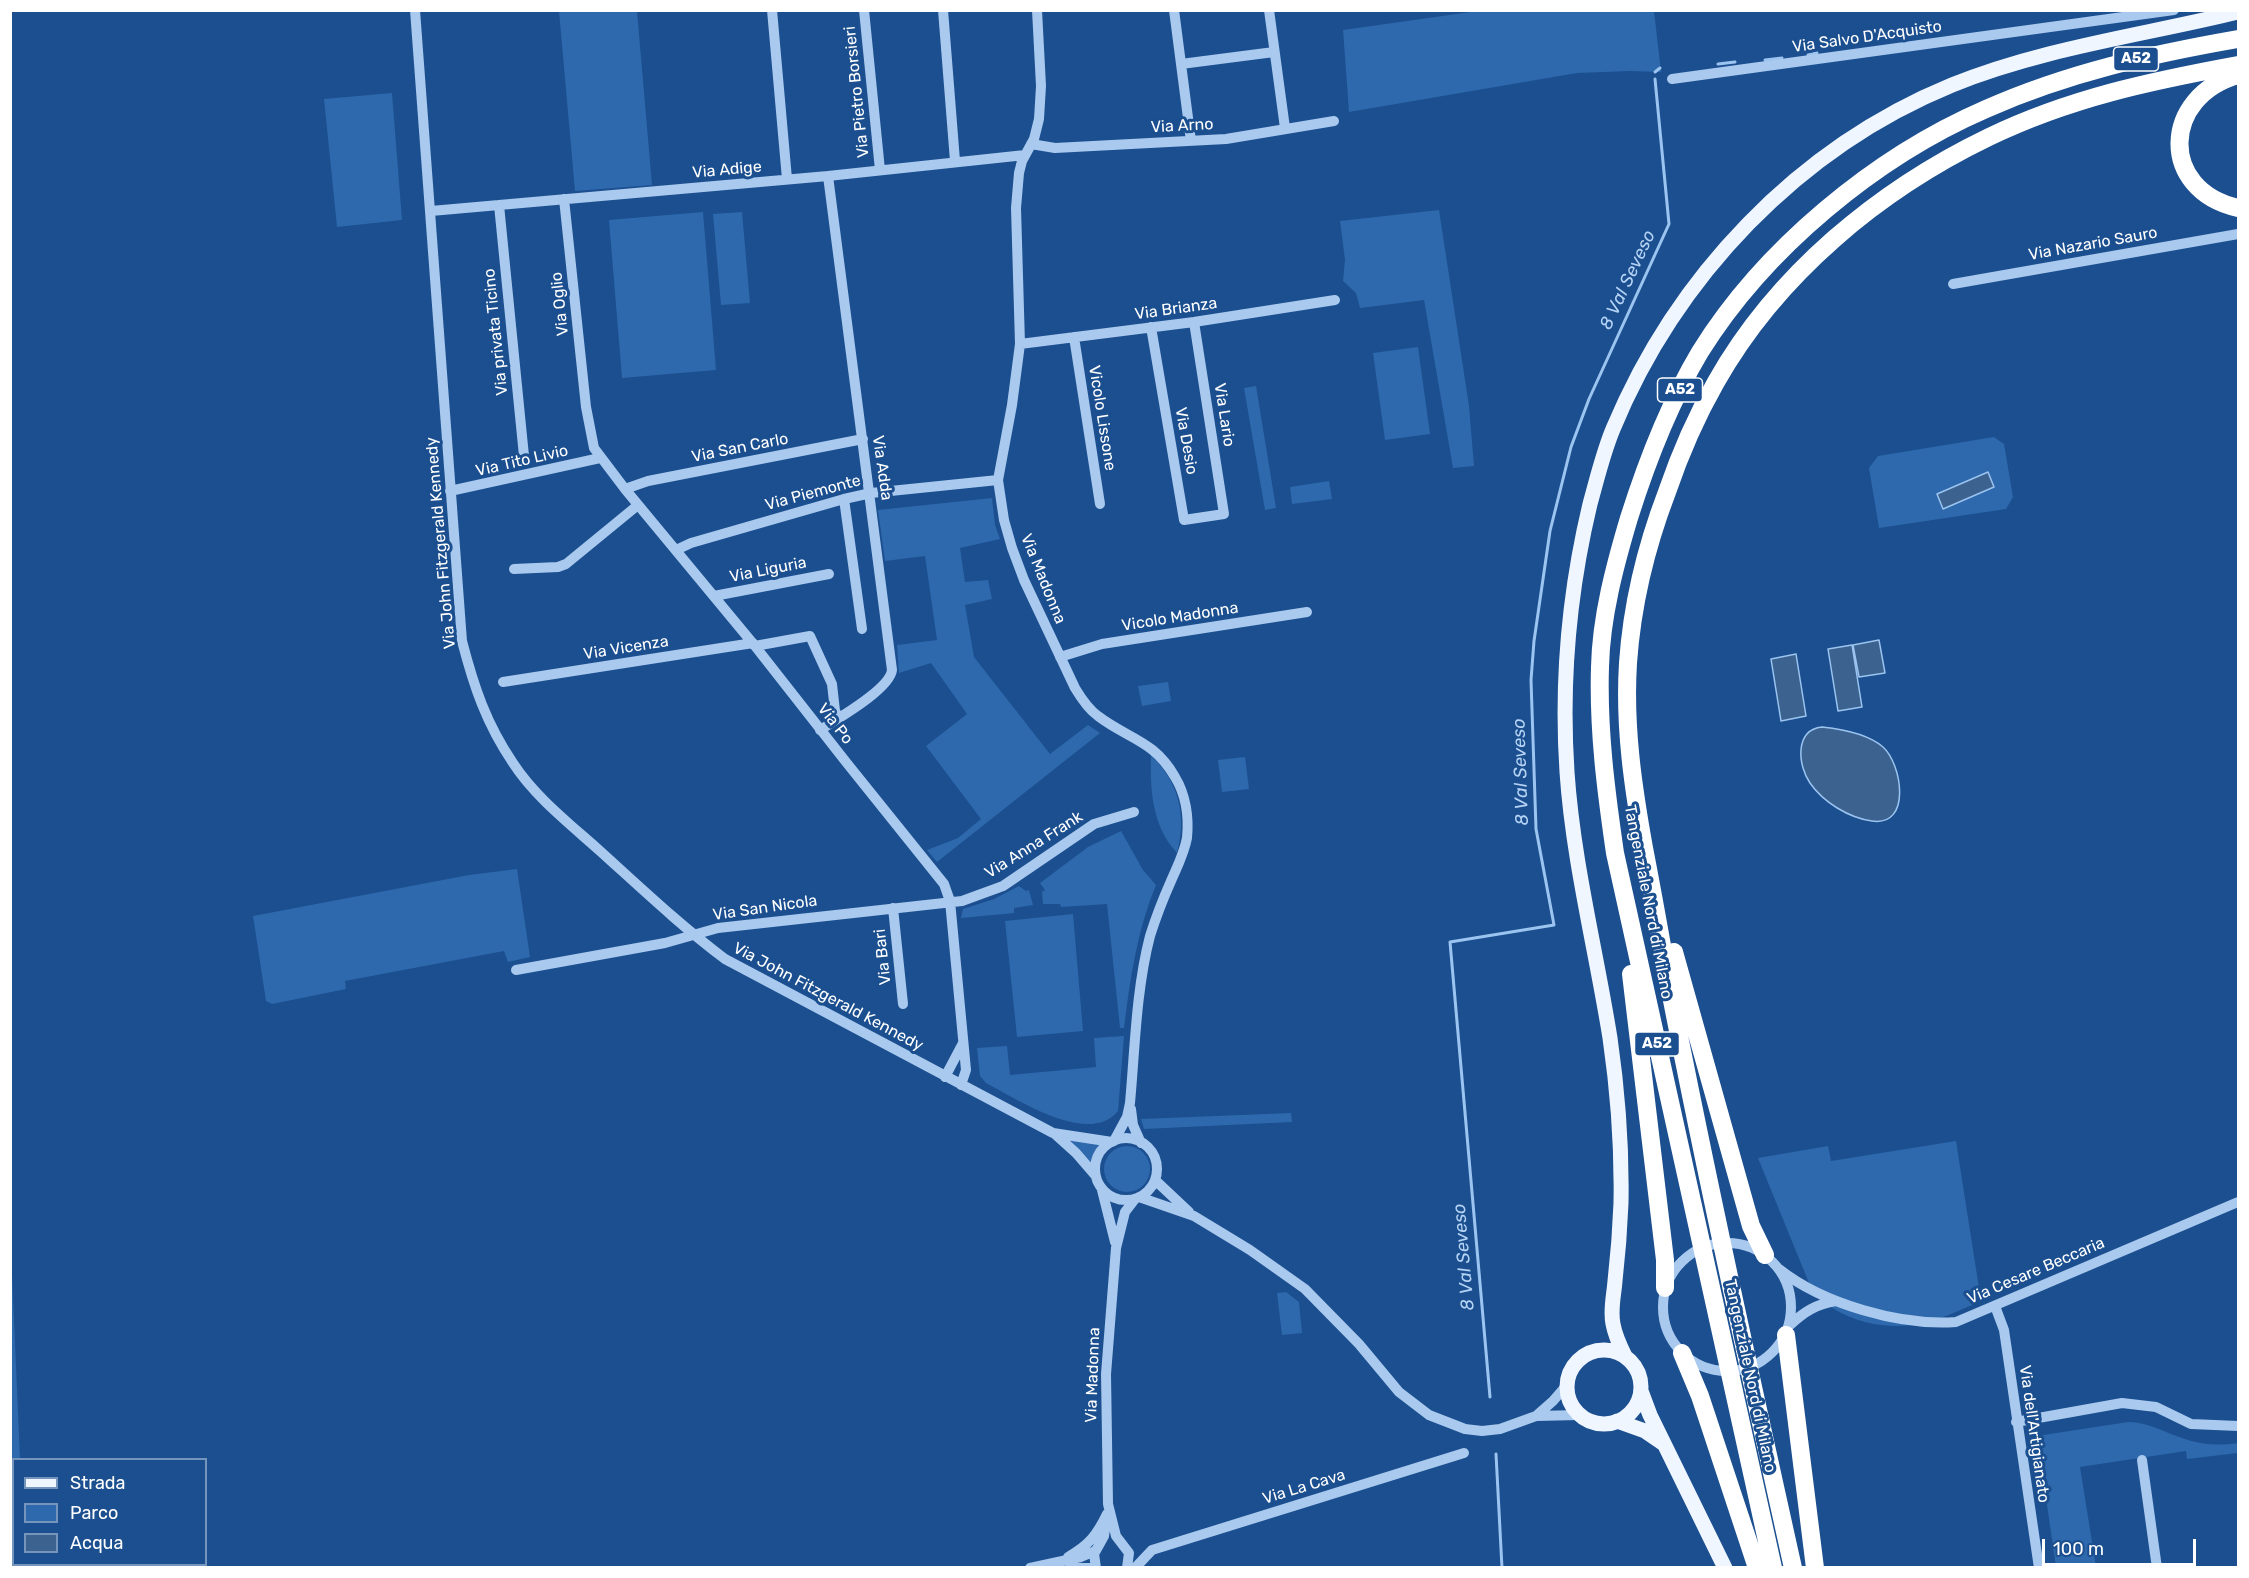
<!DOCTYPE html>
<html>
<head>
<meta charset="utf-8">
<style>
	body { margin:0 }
	#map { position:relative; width:2249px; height:1578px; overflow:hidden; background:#1b4f8f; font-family:Rubik,sans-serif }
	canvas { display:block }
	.frame { position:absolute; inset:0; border:12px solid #fff; pointer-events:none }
	.legend { position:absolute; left:12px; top:1458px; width:195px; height:108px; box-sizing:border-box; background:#1b4f8f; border:2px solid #7695bc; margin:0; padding:8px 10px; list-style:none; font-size:18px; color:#fff }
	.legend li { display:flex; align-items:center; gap:12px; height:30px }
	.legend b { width:30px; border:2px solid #7695bc }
	.scale { position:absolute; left:2042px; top:1539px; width:154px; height:27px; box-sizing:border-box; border:3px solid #fff; border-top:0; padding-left:8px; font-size:18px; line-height:21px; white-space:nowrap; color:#fff; -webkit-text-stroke:4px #1b4f8f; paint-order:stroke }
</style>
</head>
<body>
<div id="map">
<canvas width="2249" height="1578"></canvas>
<div class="frame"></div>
<ul class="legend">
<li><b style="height:8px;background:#f0f6ff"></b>Strada</li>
<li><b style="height:16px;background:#2e69ad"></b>Parco</li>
<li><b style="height:16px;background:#3c6290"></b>Acqua</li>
</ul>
<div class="scale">100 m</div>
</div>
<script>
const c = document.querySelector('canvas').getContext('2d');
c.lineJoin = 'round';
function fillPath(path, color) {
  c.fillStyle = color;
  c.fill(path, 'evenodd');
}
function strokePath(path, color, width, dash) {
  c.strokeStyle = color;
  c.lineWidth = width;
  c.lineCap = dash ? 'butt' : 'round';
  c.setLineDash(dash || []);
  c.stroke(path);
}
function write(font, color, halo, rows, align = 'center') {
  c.font = font + ' Rubik,sans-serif';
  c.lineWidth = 6;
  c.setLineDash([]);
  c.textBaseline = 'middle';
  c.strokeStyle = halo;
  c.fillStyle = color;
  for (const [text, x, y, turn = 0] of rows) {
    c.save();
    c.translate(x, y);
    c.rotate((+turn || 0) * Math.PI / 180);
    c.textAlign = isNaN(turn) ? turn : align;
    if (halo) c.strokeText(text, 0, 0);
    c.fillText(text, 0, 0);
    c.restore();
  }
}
fillPath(new Path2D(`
	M1485,10L1654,11L1661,72L1630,71L1577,73L1349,112L1343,30Z
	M559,11H637L652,185L575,191Z
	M392,93L402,220L337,227L324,99Z
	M1439,210L1469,406L1474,466L1453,468L1424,300L1360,308L1356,293L1343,281L1345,260L1340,221Z
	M703,212L716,370L622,378L609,220Z
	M742,212L750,303L721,305L713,214Z
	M1418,347L1430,434L1385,440L1373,353Z
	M1256,386L1276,508L1265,510L1244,388Z
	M1994,437L2004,444L2013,497L2006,509L1879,528L1869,468L1878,456Z
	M1329,481L1332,499L1292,504L1290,487Z
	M992,498L995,525L1000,539L960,548L965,582L988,580L992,599L965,605L974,657L1050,754L1088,725L1100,733L937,862L927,850L958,838L981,819L926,746L967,714L931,663L899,673L897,645L937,640L925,556L885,561L878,510Z
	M1168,682L1171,701L1142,706L1138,686Z
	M1151,756C1179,781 1187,817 1177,853C1152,826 1150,790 1151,756Z
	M1245,757L1249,789L1222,792L1218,760Z
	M1121,831L1143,870L1156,885C1137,931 1130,979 1124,1028H1120L1107,904L1061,907L1060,904H1043L1042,892L1045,890L1040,883L1088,847Z
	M517,869L530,957L508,962L504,951L345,981L346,989L272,1004L266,1001L253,916L469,875Z
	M1019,886L1026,891L1029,890L1033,905L1014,908V913L961,918L963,909L994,899Z
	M1073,914L1083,1031L1017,1037L1005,921Z
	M1124,1036L1118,1111C1089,1147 1017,1099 986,1083L980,1076L977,1048L1007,1046L1010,1075L1096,1067L1094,1038Z
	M1291,1113L1292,1122L1144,1129L1141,1119Z
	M1071,1139L1099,1145L1092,1162L1087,1161L1069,1143Z
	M1956,1141L1981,1301C1967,1307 1952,1314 1938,1319C1901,1332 1854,1327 1823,1301C1817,1297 1813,1289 1809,1283L1758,1158L1828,1146L1831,1161Z
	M1104 1169a23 23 0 1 1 46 0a23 23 0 1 1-46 0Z
	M11,1250L20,1459L14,1460V1564L25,1565V1568L10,1567Z
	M1286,1292L1299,1302L1302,1333L1282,1335L1277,1293Z
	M2128,1422C2149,1422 2163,1432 2182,1438C2201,1445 2219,1446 2238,1443V1453L2187,1459L2186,1451L2080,1467L2096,1567H2056L2037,1436Z`), '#2e69ad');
const water = new Path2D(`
	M1988,472L1994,487L1943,509L1937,494Z
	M1879,640L1885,673L1859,677L1853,645Z
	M1852,645L1862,707L1838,711L1828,649Z
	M1796,654L1806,716L1781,721L1771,659Z
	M1822,727C1841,729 1868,734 1883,747C1902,764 1912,827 1872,821C1849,818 1823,802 1810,783C1798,766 1794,730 1822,727Z`);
fillPath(water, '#3c6290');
strokePath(water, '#9cc4f0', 1.5);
strokePath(new Path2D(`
	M1808,55L1817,53
	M1765,60L1782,58
	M1718,64L1735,62
	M1655,72L1660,68
	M1490,1397L1450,942L1554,925L1536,829L1531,680L1534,641L1550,531L1571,447L1589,399L1669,224L1655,79
	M1496,1454L1502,1568`), '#9cc4f0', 3);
strokePath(new Path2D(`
	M415,10L462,641C474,687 486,723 513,763C535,797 570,824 600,851C641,888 681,926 725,959L1053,1133L1112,1142
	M772,10L787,179
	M864,10L880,170
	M943,10L955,161
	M1037,10L1041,86L1039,119L1034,139L1022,161L1019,173L1016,208L1020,344L1012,405L998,480L1004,520L1012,548L1024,580L1075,688C1081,698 1088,709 1098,716C1128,739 1154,740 1175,777C1186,795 1189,818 1187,838C1184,854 1177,867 1171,881C1163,899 1156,917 1150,936C1136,990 1135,1048 1130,1103L1127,1117L1114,1141
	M1174,10L1191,141
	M1269,10L1285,128
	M1181,64L1274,52
	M1672,79L2174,10
	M1031,144L1055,148L1226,139L1334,121
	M564,199L586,407L594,448L625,489L755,646L846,762L944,884L950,901L966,1070L961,1085
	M499,205L524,456
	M431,211L828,176L1025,155
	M1953,284L2238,234
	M1151,327L1184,520L1224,514L1194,322
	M1074,337L1100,504
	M1020,344L1194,322L1335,300
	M625,489L648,481L863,439
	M450,491L600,458
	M844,499L862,629
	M676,550L691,543L844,499L871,493L998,480
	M514,569L558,567L566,564L638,505
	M714,596L829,574
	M755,646L810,636L832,684L835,711L839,718
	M1060,657L1102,644L1307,612
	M503,682L753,643
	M820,730C837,719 890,689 892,670L828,176
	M893,908L903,1004
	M516,970L665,943L718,928L962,901L1003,886L1094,824L1134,812
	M945,1077L963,1043
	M1131,1109L1133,1125L1141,1143
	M1056,1135L1076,1153L1095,1175
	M1095 1169a31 31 0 1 1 62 0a31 31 0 1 1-62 0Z
	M1155,1180L1189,1212
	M1102,1190L1115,1242
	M1139,1197L1194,1216L1250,1250L1305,1289L1359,1344L1399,1392L1429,1415L1465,1429L1482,1431L1500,1429L1536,1416L1579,1415
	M1663 1307a64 64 0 1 1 128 0a64 64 0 1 1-128 0Z
	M1779,1269C1823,1304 1900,1326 1956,1322L2238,1202
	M1995,1306L2004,1330L2039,1568
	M1790,1325C1804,1312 1816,1304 1836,1301
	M1536,1416L1553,1401L1566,1386
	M2016,1422L2122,1403L2156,1407L2191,1424L2238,1426
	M2142,1460L2157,1568
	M1068,1557C1089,1545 1097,1535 1107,1514
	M1030,1568L1081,1557L1095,1551
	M1070,1568H1092
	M1096,1568L1094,1554L1104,1536L1106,1522
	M1127,1568L1129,1553L1116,1536L1108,1504L1106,1374L1116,1248L1125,1212L1135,1199
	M1135,1568L1152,1550L1464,1453`), '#a9c9ee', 10);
strokePath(new Path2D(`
	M1567 1387a37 37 0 1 1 74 0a37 37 0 1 1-74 0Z
	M1625,1356C1620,1346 1615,1335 1613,1324C1610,1310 1614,1295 1615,1281C1618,1255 1620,1229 1621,1203C1622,1147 1618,1093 1610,1038C1596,950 1573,861 1567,772C1561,682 1569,592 1590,504C1597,479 1603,453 1613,429C1676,277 1798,148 1952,85C2043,48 2144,35 2238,12
	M1641,1391L1650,1415L1725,1568
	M1617,1421L1645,1431L1664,1444`), '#f0f6ff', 15);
strokePath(new Path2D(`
	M2238,75C2162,96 2158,190 2238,208
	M1674,952L1751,1226L1765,1255
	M1631,974L1665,1260V1288
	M1786,1335L1815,1568
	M1682,1353L1700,1396L1757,1568
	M1773,1568L1615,853C1606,791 1598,730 1600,667C1601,617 1615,565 1629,518C1647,461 1669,404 1700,352C1764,249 1875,157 1986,109C2067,73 2152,54 2238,39
	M1793,1568C1750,1374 1707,1180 1669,985C1661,940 1653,894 1644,848C1633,787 1624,726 1628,663C1632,605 1646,547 1667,492C1680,454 1696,417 1716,382C1777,274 1879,190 1989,137C2070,98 2151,81 2238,65`), '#fff', 18);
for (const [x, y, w] of [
	[2136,59,45],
	[1680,390,45],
	[1657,1044,45]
]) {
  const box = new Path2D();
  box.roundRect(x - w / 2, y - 12, w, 24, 4.5);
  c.fillStyle = '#1b4f8f';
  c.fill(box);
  strokePath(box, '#fff', 1.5);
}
write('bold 15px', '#fff', null, [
	["A52",2136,59],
	["A52",1680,390],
	["A52",1657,1044]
]);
write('16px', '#fff', '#1b4f8f', [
	["Via Salvo D'Acquisto",1867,37,-8],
	["Via Pietro Borsieri",857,92,-96],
	["Via Arno",1182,126,-3],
	["Via Adige",727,170,-5],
	["Via Nazario Sauro",2093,244,-10],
	["Via Oglio",560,304,-96],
	["Via Brianza",1176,309,-8],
	["Via privata Ticino",496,332,-96],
	["Via Lario",1224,415,81],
	["Vicolo Lissone",1102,418,81],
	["Via Desio",1186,441,80],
	["Via San Carlo",740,448,-11],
	["Via Tito Livio",522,461,-13],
	["Via Adda",882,468,82],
	["Via Piemonte",813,493,-15],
	["Via John Fitzgerald Kennedy",441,543,-95],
	["Via Liguria",768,570,-11],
	["Via Madonna",1043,579,68],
	["Vicolo Madonna",1180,617,-9],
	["Via Vicenza",626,648,-9],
	["Via Po",835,724,52],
	["Via Anna Frank",1034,845,-32],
	["Tangenziale Nord di Milano",1648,902,79],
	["Via San Nicola",765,908,-8],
	["Via Bari",883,957,-96],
	["Via John Fitzgerald Kennedy",828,997,28],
	["Via Cesare Beccaria",2036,1271,-23],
	["Via Madonna",1093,1375,-88],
	["Tangenziale Nord di Milano",1750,1376,78],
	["Via dell'Artigianato",2034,1434,82],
	["Via La Cava",1304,1487,-17]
]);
write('italic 18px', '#b5d3f5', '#1b4f8f', [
	["8 Val Seveso",1628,280,-65],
	["8 Val Seveso",1521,772,-92],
	["8 Val Seveso",1464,1257,-95]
]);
</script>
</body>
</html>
